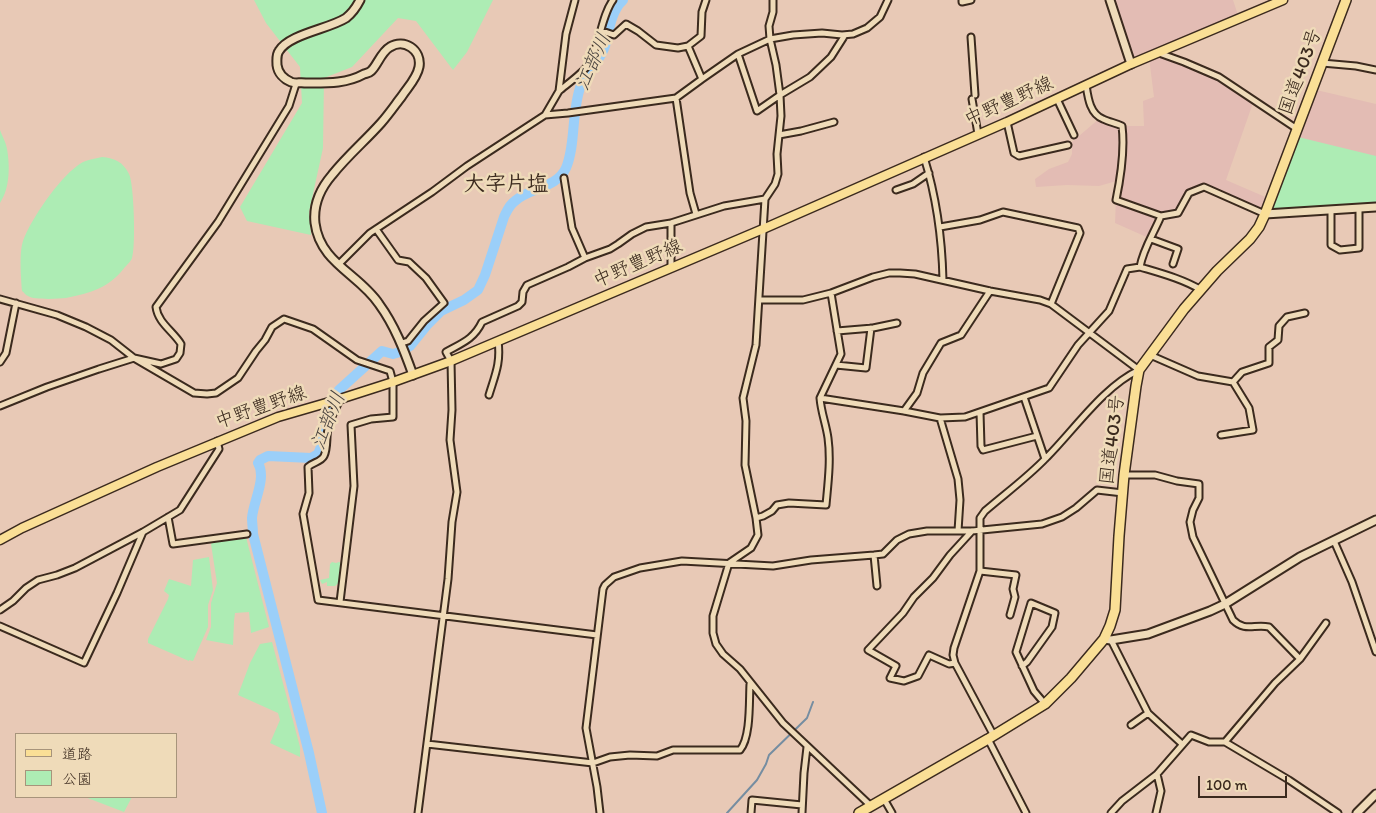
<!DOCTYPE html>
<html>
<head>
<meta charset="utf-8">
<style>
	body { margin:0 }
	#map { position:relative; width:1376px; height:813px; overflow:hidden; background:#e8c9b6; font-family:Itim,"Klee One",sans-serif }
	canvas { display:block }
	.legend { position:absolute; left:15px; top:733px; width:162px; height:65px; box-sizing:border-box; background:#efdbb9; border:1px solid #a7947b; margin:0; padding:6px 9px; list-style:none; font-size:15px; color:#3b2a1e }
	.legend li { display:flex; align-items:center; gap:10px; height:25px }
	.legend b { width:25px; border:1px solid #a7947b }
	.scale { position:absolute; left:1198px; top:776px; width:89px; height:22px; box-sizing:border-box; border:2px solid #3b2a1e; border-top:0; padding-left:6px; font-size:15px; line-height:18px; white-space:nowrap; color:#3b2a1e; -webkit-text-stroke:4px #efdbb9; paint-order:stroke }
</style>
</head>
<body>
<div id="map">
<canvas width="1376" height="813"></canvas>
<ul class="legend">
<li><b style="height:6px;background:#fadf96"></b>道路</li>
<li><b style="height:14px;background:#adecb4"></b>公園</li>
</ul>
<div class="scale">100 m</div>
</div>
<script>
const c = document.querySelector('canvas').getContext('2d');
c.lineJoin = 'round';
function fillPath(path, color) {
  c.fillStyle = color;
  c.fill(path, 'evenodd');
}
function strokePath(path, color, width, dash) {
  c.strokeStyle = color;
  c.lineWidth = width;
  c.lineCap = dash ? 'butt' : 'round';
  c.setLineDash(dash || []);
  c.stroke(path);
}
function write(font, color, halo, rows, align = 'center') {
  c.font = font + ' Itim,"Klee One",sans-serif';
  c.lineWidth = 5;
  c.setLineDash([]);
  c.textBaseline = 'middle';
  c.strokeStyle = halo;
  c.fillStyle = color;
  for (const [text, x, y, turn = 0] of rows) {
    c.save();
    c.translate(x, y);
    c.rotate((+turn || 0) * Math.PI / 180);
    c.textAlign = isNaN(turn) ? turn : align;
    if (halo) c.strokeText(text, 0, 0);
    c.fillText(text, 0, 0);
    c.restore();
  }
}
fillPath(new Path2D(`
	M1110,0H1233L1239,18L1159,53L1219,77L1254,100L1226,180L1270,199L1312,89L1376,104V207L1265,214L1204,187L1189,193L1178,213L1161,216L1151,239L1115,223L1116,200L1120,180L1099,186L1067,185L1036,187L1035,179L1049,169L1068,162L1072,154V142L1100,118L1122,126H1144L1143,101L1154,97L1149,57L1131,64Z`), '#e3bcb4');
fillPath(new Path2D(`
	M254,0H493L467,52L453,70L416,21L398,18L352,67L324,78L323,148L309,212L311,235L247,221L240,207L302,103L300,67L266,23Z
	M0,130C2,136 6,142 7,149C10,166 10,188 0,203Z
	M1298,137L1376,156V203L1271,211Z
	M102,157C115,158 123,162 129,174C134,183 136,247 132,258C131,261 127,265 125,267C109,288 91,293 66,298C57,299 34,300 28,296C25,295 24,292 22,291C21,277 19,253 23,241C31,219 58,180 77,166C84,160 93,159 102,157Z
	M246,537L269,627L251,633L249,612L235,613L234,621L233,645L206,640L211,627V603L217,583L211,544L213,542Z
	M209,557L213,590L208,605V627L193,661L189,660V661L148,643V639L168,599L169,595L164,591L169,579L191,586L193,560Z
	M332,562L336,563L339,562L343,564V579L335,586H327V582L322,584L320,580L329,578L330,564Z
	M272,642L300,747V757L270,743L280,720L278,713L238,695L250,663L260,644Z
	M85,797H132L124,812Z`), '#adecb4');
strokePath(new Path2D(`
	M727,813L757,780L766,764L769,755L807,718L813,702`), '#758da1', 2);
strokePath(new Path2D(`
	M322,813L309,753L253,534C253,529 252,523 252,518C253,502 267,478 258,463L260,460L268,456L311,458L318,454L321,447L325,422L339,390L382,351L393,354L400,352L410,346L427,325L441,311L464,300L478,290L485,275L504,217C507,211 509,205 515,201C529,188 557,188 566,168C576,145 571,111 581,85C586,71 600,62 605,46C609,31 611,11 623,0`), '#9bcff9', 10);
const street = new Path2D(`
	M773,0V12L769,26L770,39L776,65L780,95L781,116L777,154L778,174L775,184L765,199L756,345L743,398L746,421L745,465L756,518L758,535L751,548L729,563L713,616V633L716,644L723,654L740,669L783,723L871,806
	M962,0V2L971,0
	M602,31L614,35L626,24L638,31L656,45L678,48L688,46L701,36L702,12L706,0
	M971,37L975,95
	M688,46L702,79
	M1159,53L1184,62L1219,77L1297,129
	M738,54L757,111L780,95L810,77L831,57L845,35
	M1322,63L1356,66L1376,70
	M1086,85C1088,98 1090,114 1103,119C1109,122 1116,123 1122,126C1125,150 1121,176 1116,200L1161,216L1178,213L1189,193L1204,187L1265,214
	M559,91C566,85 583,73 588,65C600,46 601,16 613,0
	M676,98L690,193L696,214
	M972,99L978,134
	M1057,99L1074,135
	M545,115L559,91L566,34L575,0
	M1007,122L1014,153L1019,156L1068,145
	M779,135L801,131L834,122
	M924,157C937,199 942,237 943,280
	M564,178L572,228L585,258
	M896,190L913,184L929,173
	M1331,210V245L1340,250L1359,248V208
	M940,227L980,220L1003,212L1078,228L1080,233L1051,304
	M376,229L398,260L409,262L426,278L444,303L424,321L408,341L402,343
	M1151,239L1178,249L1173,264
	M339,264L370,233L432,192L467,166L545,115L568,113L676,98L702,79L725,63L738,54L770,39L793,35L822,33L842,35L853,34L867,28L880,17L888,0
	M671,267V223
	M1140,267C1160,273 1183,279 1201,290
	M0,299L57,315L86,327L111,340L134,358L194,393L207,394L216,393L238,378L256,351L265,340L272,327L284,319L313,329L357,360L390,371L393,382V417L371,419L351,425L354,486L340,602
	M759,300H803L831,293L873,277L889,273H900L915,274L990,291L1040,300L1051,304L1139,370C1104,386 1074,430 1047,457C1028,477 1006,493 985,511L980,518V571L954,648L953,655L955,663L994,736
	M837,331L873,328L897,323
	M1150,355L1198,376L1233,382L1242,372L1269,363V347L1278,340L1279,326L1287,317L1305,313
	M0,362L6,353L16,303
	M836,365L866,368L871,328
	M489,395C495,375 501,363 498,341
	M1024,397L1045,459
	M820,398L904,411L940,418L965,417L1049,388L1078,345L1109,311L1127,269L1140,267C1143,249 1154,233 1161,216
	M340,399C336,409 330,418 328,429C326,437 328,448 324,456C321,462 313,462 308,467L309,493L303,514L318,600L597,635
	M0,406L47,387L99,369L134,358L161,364L176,359L180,353L181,344C173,331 158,323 156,307L218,222L289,106L296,84
	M904,411L917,393L923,373L941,343L961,335L990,291
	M980,412L981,446L983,450L1037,436
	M940,418L958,479L960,500L958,531
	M1221,435L1253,430L1249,408L1233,382
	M1124,475H1155L1177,481L1199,484V498L1193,510L1190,522L1193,537L1233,620C1245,632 1254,624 1269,627L1300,659
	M168,517L173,544L247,534
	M756,518L763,516L772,511L777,505L789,503L826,505C828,483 831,460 828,438C826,424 821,412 820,398L841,354L831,293
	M1334,541L1352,582L1376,652
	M874,555L877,586
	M980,571L1016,575L1013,589L1015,597L1010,615
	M0,610L13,601L26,588L38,580L57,575L75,568L143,532L180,510L219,449L217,441
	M0,626L84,663L117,593L143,532
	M1111,640L1148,713L1182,744
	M955,663L949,664L929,655L918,676L904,681L890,678L896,666L868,650L903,613L914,597L933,578L950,555L972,531
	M1022,666L1027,662L1052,627L1055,613L1031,603L1016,652L1034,691L1045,704
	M1131,725L1148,713
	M988,739L1026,813
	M1225,742L1275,683L1300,659L1326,623
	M427,744L593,763L610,757L630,755L657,756L673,750H740C751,737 749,701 750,684
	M884,799L892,813
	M418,813L448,579L452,522L457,492L450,440L452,410L451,361L446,352C462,343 474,339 482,322L518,306L522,302L523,292L527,285L568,267L585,258L610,249L618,244L632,234L646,227L671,223L724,206L765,199
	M600,813L597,787L586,728L603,589L605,585L614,577L640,568L682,561L773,566L811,560L874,555L883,554L897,540L909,534L927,531H972L1042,524L1062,517L1076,508L1097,490L1123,493
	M751,813L752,800L802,805
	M802,813L804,773L807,747
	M1111,813L1122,801L1157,774L1191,735L1209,742H1225L1289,780L1338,813
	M1156,813L1161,791L1157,774`);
const secondary = new Path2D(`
	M360,0C357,6 351,14 346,18C329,29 289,34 279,51C276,55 277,61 277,65C278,73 284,79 291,82C296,84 300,82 305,83C326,83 346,84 364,74C367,73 369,73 371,71C377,66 381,52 390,47C404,38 422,50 419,67C417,78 408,87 402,96C395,105 389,114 381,123C365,141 347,156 332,175C320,189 313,204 315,223C320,263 359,274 379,304C395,326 404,350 413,375
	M1110,0L1131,64
	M1265,214L1376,207
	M1104,639L1111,640L1148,634L1210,611L1225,604L1300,557L1376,520
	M1357,813L1376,794`);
const primary = new Path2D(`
	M0,540L22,528L157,467L278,417L340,399L393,382L451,361L763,229L1007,122L1131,64L1283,0`);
const highway = new Path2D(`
	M859,813L988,739L1045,704L1071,678L1104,639L1110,626L1115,610L1119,536L1124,475L1136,386L1139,370L1184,309L1217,271L1250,239L1259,227L1265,214L1346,0`);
strokePath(street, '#3b2a1e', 9);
strokePath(secondary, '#3b2a1e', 11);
strokePath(primary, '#3b2a1e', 11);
strokePath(highway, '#3b2a1e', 12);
strokePath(street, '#efdbb9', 5);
strokePath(secondary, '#efdbb9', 7);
strokePath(primary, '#fadf96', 8);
strokePath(highway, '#fadf96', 9);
write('19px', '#3b2a1e', '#efdbb9', [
	["国道403号",1301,72,-70],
	["中野豊野線",1009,102,-24],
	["中野豊野線",638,264,-23],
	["中野豊野線",261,408,-19],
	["国道403号",1113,440,-83]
]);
write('italic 20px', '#49433f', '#efdbb9', [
	["江部川",594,62,-66],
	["江部川",329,421,-68]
]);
write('bold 21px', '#3b2a1e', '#efdbb9', [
	["大字片塩",506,185]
]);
</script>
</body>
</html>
